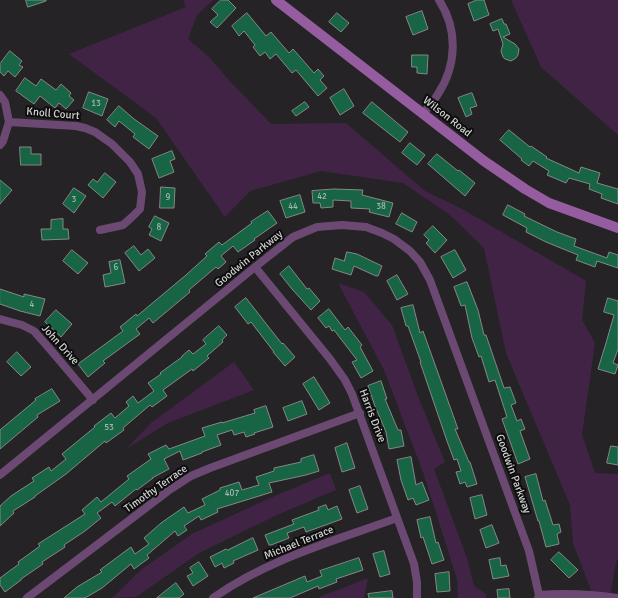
<!DOCTYPE html>
<html>
<head>
<meta charset="utf-8">
<style>
	body { margin:0 }
	canvas { display:block; background:#252325 }
</style>
</head>
<body>
<canvas width="618" height="598"></canvas>
<script>
const c = document.querySelector('canvas').getContext('2d');
c.lineJoin = 'round';
function fillPath(path, color) {
  c.fillStyle = color;
  c.fill(path, 'evenodd');
}
function strokePath(path, color, width, dash) {
  c.strokeStyle = color;
  c.lineWidth = width;
  c.lineCap = dash ? 'butt' : 'round';
  c.setLineDash(dash || []);
  c.stroke(path);
}
function write(font, color, halo, rows, align = 'center') {
  c.font = font + ' Signika,sans-serif';
  c.lineWidth = 4;
  c.setLineDash([]);
  c.textBaseline = 'middle';
  c.strokeStyle = halo;
  c.fillStyle = color;
  for (const [text, x, y, turn = 0] of rows) {
    c.save();
    c.translate(x, y);
    c.rotate((+turn || 0) * Math.PI / 180);
    c.textAlign = isNaN(turn) ? turn : align;
    if (halo) c.strokeText(text, 0, 0);
    c.fillText(text, 0, 0);
    c.restore();
  }
}
fillPath(new Path2D(`
	M183,0H213L197,15L188,39L209,57L228,79L271,124L346,123L425,191L464,210L586,281L582,320L595,343L582,435L595,473L618,474V559L616,562L610,597L594,598L573,543L570,505L506,353L484,248L449,214L403,183L321,171L250,191L225,217L156,118L69,54L186,7Z
	M511,0H618V135L541,67Z
	M338,283L364,292L392,325L419,399L445,462L434,469L467,558L474,586L486,594V598H458L457,579L423,472L384,370Z
	M234,362L254,390L168,423L126,449L151,423Z
	M330,473L336,490L279,514L199,553L136,597L112,598L142,569L192,534L270,498Z
	M368,578L364,598H316H317Z`), '#402345');
const building = new Path2D(`
	M26,0H46V1L28,7Z
	M221,0H228L236,8L217,28L210,22L218,15L212,9Z
	M477,0H484L489,15L474,21L468,4Z
	M422,11L428,29L413,35L406,17Z
	M247,13L266,36L271,32L289,53L293,49L314,73L318,69L324,76L320,80L327,88L318,96L296,70L292,73L276,54L270,59L265,52L260,56L253,47L255,45L244,31L239,36L232,26Z
	M337,13L349,23L341,32L329,22Z
	M502,19L504,24H506L510,34L503,37L515,44L519,49L518,55L516,58L511,61L505,59L503,57L501,51L503,44L498,29L493,31L490,24Z
	M10,51L22,61L19,65L23,67L15,77L8,71L4,76L0,72V64Z
	M412,55H428L427,74L417,73V67H412Z
	M25,78L36,86L41,79L56,90L61,84L71,93L69,96L74,100L66,109L59,103L55,108L40,96L34,104L16,91Z
	M344,89L354,106L340,115L330,98Z
	M89,92L108,99L102,116L83,108Z
	M472,93L477,106L470,108L472,114L466,117L458,98Z
	M305,102L309,107L296,116L292,111Z
	M372,102L408,132L400,142L363,113Z
	M119,106L134,119L158,136L149,149L133,137L135,134L119,121L115,127L107,120Z
	M509,130L530,147L531,146L547,157L546,158L579,173L581,167L600,173L597,183L618,189V204L601,198L602,194L589,189L590,184L569,178L566,183L547,175L549,171L533,161L529,166L521,160L522,159L500,140Z
	M410,143L425,155L417,165L402,153Z
	M20,147H31V154H41V165H21Z
	M172,151L175,159L170,161L174,172L159,178L152,159Z
	M437,154L458,171L459,170L475,183L465,196L428,164Z
	M105,173L116,182L103,198L88,185L93,179L97,182Z
	M0,180L12,190L0,204Z
	M161,187L175,188L174,208H160Z
	M74,188L86,196L74,213L63,204Z
	M334,189L363,190L362,195L393,203L389,217L369,212L370,209L351,208V201L333,200V207L321,208L320,203H313L312,191Z
	M300,195L305,212L286,218L280,201Z
	M508,205L525,214L524,216L557,232L576,239L574,246L607,258L609,252L618,255V268L597,261L595,267L576,260L578,255L546,242L526,232L527,228L503,215Z
	M268,211L277,223L254,239L255,240L238,252L233,246L221,256L226,262L218,269L216,267L189,290L190,292L153,323L149,318L136,329L140,334L103,361L105,363L88,377L78,364L123,331L120,327L136,314L137,316L186,275L207,256L205,254L219,242L222,245L252,223L251,222Z
	M402,213L417,222L412,232L396,224Z
	M155,216L169,223L161,241L149,235L152,229L149,227Z
	M63,219V229H68L69,239L42,240L41,229H51V220Z
	M433,226L447,240L435,253L426,243L429,240L424,235Z
	M134,246L141,255L148,249L155,258L139,271L125,253Z
	M72,250L88,263L78,274L63,261Z
	M455,250L466,270L453,278L441,257Z
	M347,252L357,254L382,266L378,276H376L354,266L351,275L332,269L335,258L344,261Z
	M120,260L125,283L105,287L103,275L111,273L109,262Z
	M289,266L307,289L309,288L320,301L311,310L292,289L280,274Z
	M397,275L408,294L397,300L387,281Z
	M467,282L478,310L484,335H486L504,388L510,387L516,403L511,405L517,421L521,419L525,429L520,431L530,459L518,464L502,419L507,417L495,380L489,382L481,356L479,357L472,338L465,305L461,306L454,287Z
	M0,289L24,297V294L45,299L40,316L20,311L0,304Z
	M246,298L282,344L283,343L295,357L285,366L273,352H274L251,322L248,324L235,307Z
	M608,298L618,301V349L613,363L618,365L615,374L598,369L606,343L614,315L604,312Z
	M413,305L420,333L423,331L458,429H455L469,462H470L477,484L467,487L465,482L460,484L456,472L461,471L457,459L454,460L447,441L420,362H421L408,326H406L401,308Z
	M329,309L345,330L348,327L362,345L360,347L373,371L361,378L352,362L357,360L334,330L332,331L329,326L326,328L318,318Z
	M56,310L72,324L61,337L45,322Z
	M219,326L227,335L222,340L223,342L207,356L209,358L193,371L192,369L163,390L167,396L152,407L150,405L123,428L124,430L106,443L105,441L66,474L35,496V497L13,511L14,513L0,526V506L11,496L34,481L32,478L49,467L51,471L66,459L62,454L95,427L94,426L111,413L115,418L129,406L126,402L133,396L138,403L154,391L148,383L161,374L160,373L182,357V356L189,350L193,354L206,344L203,340Z
	M17,352L31,367L21,376L7,362Z
	M314,377L330,403L319,410L303,384Z
	M381,381L387,399H385L398,430H401L404,446L389,449L386,432L375,406L368,386Z
	M52,389L60,401L37,415L38,417L0,449V430L36,400L35,399Z
	M302,401L307,414L288,421L283,408Z
	M266,406L273,427L254,433L255,434L246,437L244,432L234,435L232,430L217,435L221,445L202,452V453L183,460L180,451L164,459L169,469L152,478H153L137,490L136,489L115,506L112,502L97,513L101,518L85,531L64,545L65,547L42,562L43,564L21,579V580L5,592L0,585V578L19,564L18,562L40,546L38,544L85,514L82,510L97,497L101,502L129,479L127,476L151,459L148,454L166,445L169,449L205,436L202,428L222,422V423L255,413L254,410Z
	M347,443L355,468L342,472L335,448Z
	M611,446L618,447V465L607,463Z
	M314,455L319,471L306,475L269,483L272,492L217,509L218,512L201,520L199,516L184,526L187,530L178,536L175,531L147,555L149,558L134,569L131,564L102,588L85,598H64L77,587L102,572L100,570L131,547L135,554L149,544L144,538L161,523L184,507L188,513L205,505L202,499L220,490V488L239,482L242,490L259,485L256,477L274,471V468L301,462V459Z
	M411,457L416,485L422,482L429,500L416,505L413,498L408,500L401,480L397,460Z
	M536,474L543,501L545,500L553,525L559,524L561,532L557,534L559,544L546,547L539,521H538L525,477Z
	M360,486L368,509L357,513L349,490Z
	M482,495L487,515L475,519L470,498Z
	M326,505L328,510L337,506L342,519L306,532L304,527L287,533L289,538L271,545H269L265,535L294,524L292,520L319,510L318,508Z
	M430,517L436,543L438,542L444,560L432,564L423,537L421,538L417,520Z
	M492,525L499,543L486,548L480,530Z
	M253,538L258,550L233,561L234,563L224,568L222,563L215,567L210,557L226,549L227,550Z
	M384,551L390,574L380,577L373,554Z
	M559,552L578,570L569,578L551,560Z
	M359,558L363,570L336,579L337,582L319,589L318,586L290,598H253L305,576L307,582L322,576L320,571Z
	M500,558L501,566L506,565L509,576L493,579L489,560Z
	M199,562L208,576L193,586L187,576L193,573L190,568Z
	M449,572L450,591L437,592L435,574Z
	M176,583L184,594L179,598H157Z
	M509,589L510,598H498L497,590Z
	M392,591L393,598H369L368,594Z`);
fillPath(building, '#176545');
strokePath(building, '#858786', 1);
strokePath(new Path2D(`
	M0,95L5,102L9,122L3,141L0,145
	M423,114C428,107 434,101 438,94C457,65 458,29 439,0
	M9,122L76,126L85,128L95,132L112,144L130,162L138,174L142,192L140,209L132,217L123,225L100,230
	M255,267L330,359L345,380L352,394L414,564L417,582V598
	M0,319L22,325L34,331L49,348L93,400
	M0,475L255,267L293,237L317,227L342,225L366,227L382,233L394,239L410,251L420,262L430,280L529,551L539,595L538,598
	M539,595C565,593 591,594 617,598
	M27,598L168,491L191,476L210,468L360,413
	M213,598C268,559 334,541 397,518`), '#6c4973', 8);
strokePath(new Path2D(`
	M276,0L484,161L525,189L549,203L618,228`), '#955d9f', 10);
write('9px', '#a4b7b0', null, [
	["13",96,104],
	["42",322,197],
	["9",168,198],
	["3",74,200],
	["44",293,207],
	["38",381,207],
	["8",159,228],
	["6",116,268],
	["4",32,305],
	["53",109,428],
	["407",232,494]
]);
write('11px', '#d3d2d4', '#0d0d0d', [
	["Knoll Court",53,114,5],
	["Wilson Road",447,117,38],
	["Goodwin Parkway",249,259,-39],
	["John Drive",60,345,48],
	["Harris Drive",372,416,69],
	["Goodwin Parkway",513,474,70],
	["Timothy Terrace",156,489,-35],
	["Michael Terrace",299,543,-22]
]);
</script>
</body>
</html>
